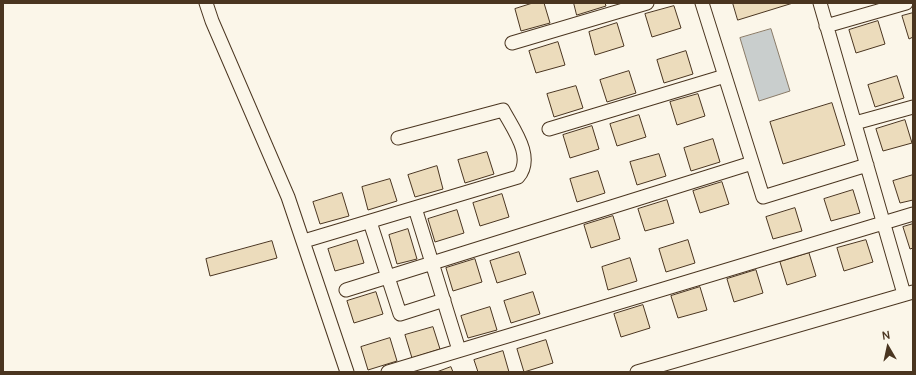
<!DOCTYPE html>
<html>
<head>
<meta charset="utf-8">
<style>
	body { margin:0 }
	#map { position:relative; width:916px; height:375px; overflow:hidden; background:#fbf6e9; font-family:Manrope,sans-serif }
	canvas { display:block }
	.frame { position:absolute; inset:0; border:4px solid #4a3520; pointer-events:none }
	.north { position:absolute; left:868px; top:327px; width:40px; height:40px; -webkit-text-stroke:3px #fbf6e9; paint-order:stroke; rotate:351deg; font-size:11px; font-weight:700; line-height:16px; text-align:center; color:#4a3520 }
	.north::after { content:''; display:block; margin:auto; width:14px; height:18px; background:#4a3520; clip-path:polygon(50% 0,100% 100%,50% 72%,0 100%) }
</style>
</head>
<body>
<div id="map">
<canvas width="916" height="375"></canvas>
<div class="frame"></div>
<div class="north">N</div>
</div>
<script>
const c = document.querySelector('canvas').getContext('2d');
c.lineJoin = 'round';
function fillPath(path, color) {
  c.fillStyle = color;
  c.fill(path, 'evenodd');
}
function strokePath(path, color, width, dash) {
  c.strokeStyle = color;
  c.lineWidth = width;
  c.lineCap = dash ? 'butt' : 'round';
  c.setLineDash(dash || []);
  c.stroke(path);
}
const water = new Path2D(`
	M771,29L790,91L759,101L740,38Z`);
fillPath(water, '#c9cecd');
strokePath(water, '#887966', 1);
const building = new Path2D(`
	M533,3H544L550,23L521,31L515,9Z
	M574,3H605L606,6L577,15Z
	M733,3H793L738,20Z
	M674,6L681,28L652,37L645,14Z
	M913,13V37L909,39L902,16Z
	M878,21L885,44L856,53L849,30Z
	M617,23L624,46L595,55L589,32Z
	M558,42L565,65L536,73L529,51Z
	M686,51L693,74L664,83L657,60Z
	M629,71L636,93L607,102L600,80Z
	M897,76L904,98L875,107L868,85Z
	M576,86L583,108L554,117L547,94Z
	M698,94L705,116L677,125L670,102Z
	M832,103L845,145L783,164L770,122Z
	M639,115L646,137L617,146L610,124Z
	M905,120L912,143L883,151L876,129Z
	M592,126L599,149L570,158L563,135Z
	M713,139L720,162L691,171L684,148Z
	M487,152L494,174L465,183L458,160Z
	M659,154L666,176L637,185L630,162Z
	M437,166L443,189L415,197L408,175Z
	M598,171L605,193L577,202L570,179Z
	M913,175V200L900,203L893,181Z
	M390,179L397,201L368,210L362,187Z
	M722,182L729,204L700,213L693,191Z
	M853,190L860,213L831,221L824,199Z
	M342,193L349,216L320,224L313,202Z
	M502,194L509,217L480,226L473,203Z
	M667,200L674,223L645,231L638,209Z
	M795,208L802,231L773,239L766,217Z
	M457,210L464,233L435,242L428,219Z
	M613,216L620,239L591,248L584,225Z
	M913,224V248L910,249L903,227Z
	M408,229L417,259L397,264L389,235Z
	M357,240L364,263L335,271L328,249Z
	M688,240L695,263L666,272L659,249Z
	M866,240L873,262L844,271L837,248Z
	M272,241L277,258L210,276L206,259Z
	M519,252L526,274L497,283L490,261Z
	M809,253L816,276L787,285L780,262Z
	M630,258L637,281L608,290L602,267Z
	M475,259L482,282L453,291L446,268Z
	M756,270L763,293L734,302L727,279Z
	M700,287L707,310L678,318L671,296Z
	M376,292L383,314L354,323L347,301Z
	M533,292L540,314L511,323L504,301Z
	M643,305L650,328L621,337L614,314Z
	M490,307L497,330L468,338L461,316Z
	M433,327L440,349L412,358L405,335Z
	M390,338L397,361L368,370L361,347Z
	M546,340L553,363L524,372L517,349Z
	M503,351L509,372H478L474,360Z
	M451,367L453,372H437Z`);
fillPath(building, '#ecdcbc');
strokePath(building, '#4a3520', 1);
const street = new Path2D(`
	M206,3L212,21L288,197L347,372
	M702,3L763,197L867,165
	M820,3L904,294
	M826,26L906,3
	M512,43L647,3
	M855,123L913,107
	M549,129L725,76
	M415,208L459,350
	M370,222L400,314L444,300
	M304,241L518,177C535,157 513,129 503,110L398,138
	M346,290L752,163
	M388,372L913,214
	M637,372L913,292`);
strokePath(street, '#4a3520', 15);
strokePath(street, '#fbf6e9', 13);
</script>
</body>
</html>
